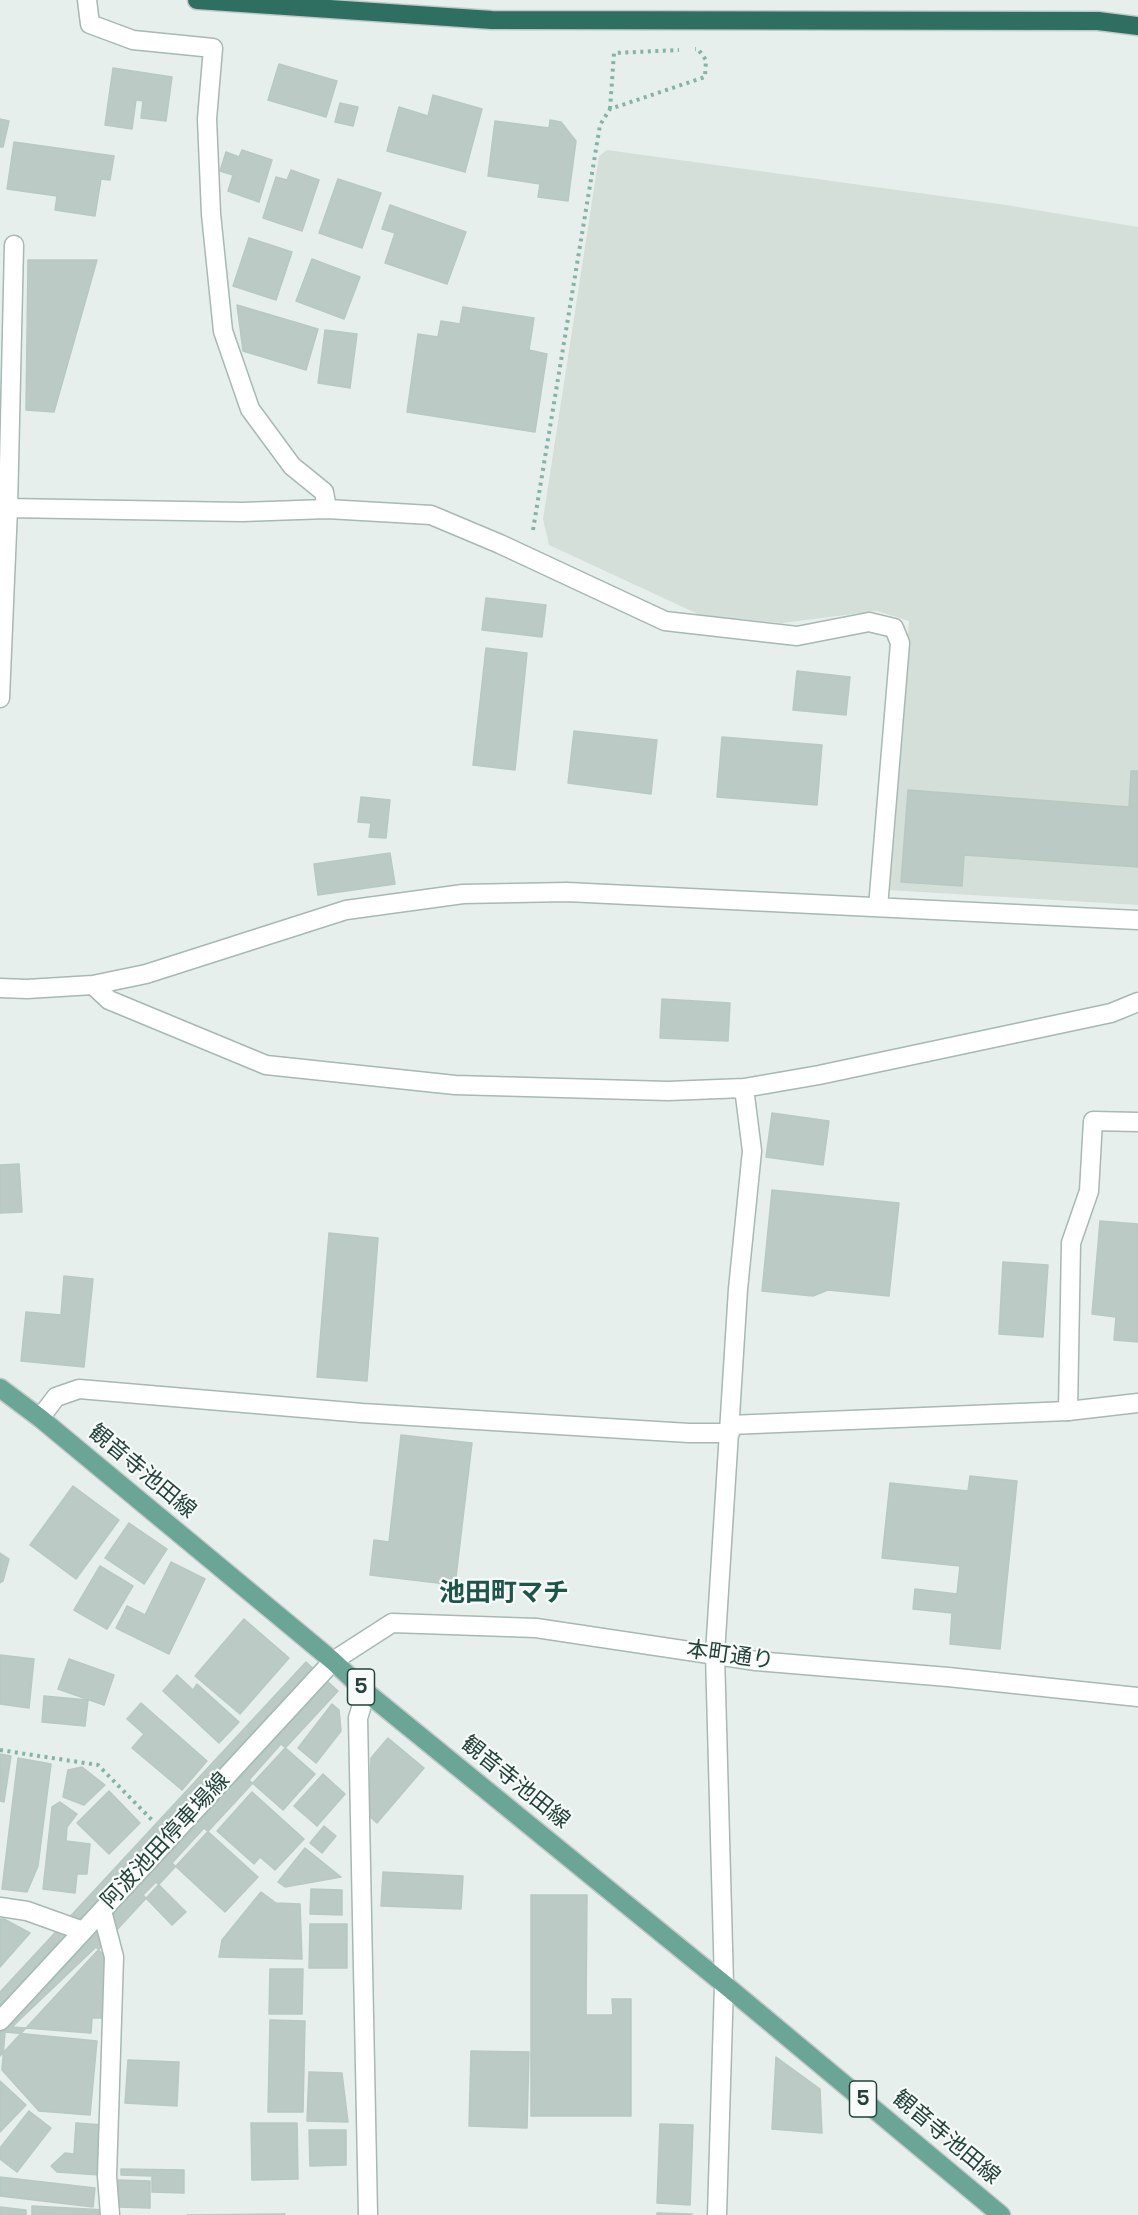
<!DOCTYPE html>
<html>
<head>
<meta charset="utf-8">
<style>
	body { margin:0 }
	canvas { display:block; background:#e6efeb }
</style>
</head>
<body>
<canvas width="1138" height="2215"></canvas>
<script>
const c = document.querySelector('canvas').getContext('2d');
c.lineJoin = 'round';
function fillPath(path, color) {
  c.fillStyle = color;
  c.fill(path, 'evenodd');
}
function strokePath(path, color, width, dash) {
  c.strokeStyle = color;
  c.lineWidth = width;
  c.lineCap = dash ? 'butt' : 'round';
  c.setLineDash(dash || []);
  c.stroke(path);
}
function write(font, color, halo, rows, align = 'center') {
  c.font = font + ' "Space Grotesk","Noto Sans JP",sans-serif';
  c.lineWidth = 4.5;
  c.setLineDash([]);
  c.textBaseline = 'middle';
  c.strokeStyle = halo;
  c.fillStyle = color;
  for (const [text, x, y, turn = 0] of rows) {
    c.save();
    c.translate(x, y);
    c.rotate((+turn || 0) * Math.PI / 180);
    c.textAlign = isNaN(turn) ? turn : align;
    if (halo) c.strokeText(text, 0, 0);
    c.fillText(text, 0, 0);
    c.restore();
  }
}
fillPath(new Path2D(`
	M607,150L1006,205L1138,227V905L888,890L909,621L877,611L782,623L700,615L549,545L543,519L599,156Z`), '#d4dfda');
const building = new Path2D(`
	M279,64L337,81L326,117L268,100Z
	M113,68L172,77L166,121L141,118L143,101L136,100L132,129L105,125Z
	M433,95L482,109L465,172L387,151L399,107L428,116Z
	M340,103L358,107L353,126L335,122Z
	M0,119L9,121L3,147H0Z
	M550,120L561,122L576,141L568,201L538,197L540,184L488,176L495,121L549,128Z
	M14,142L114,156L110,180L101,179L95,216L55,210L57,196L7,189Z
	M242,150L272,160L259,202L228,191L233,175L220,171L226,152L239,157Z
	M291,170L319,180L302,231L263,218L276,177L287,180Z
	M338,179L381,193L362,248L319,233Z
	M390,205L466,232L447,284L385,263L395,233L382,229Z
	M249,238L292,252L276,300L233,286Z
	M312,259L360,277L344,319L296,301Z
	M28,260H97L54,412L26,410Z
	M237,305L318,329L306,370L243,351Z
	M463,307L534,318L529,350L547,354L535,432L407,412L418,334L438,337L441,321L460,324Z
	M325,330L357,334L350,388L318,383Z
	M486,598L546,605L542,637L482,630Z
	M486,648L527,653L515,770L473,765Z
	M797,671L850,677L846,715L793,710Z
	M574,731L657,740L651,794L568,783Z
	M722,737L822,745L817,805L717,797Z
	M1131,771H1138V867L964,855L962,886L901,882L908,790L1129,807Z
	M361,797L390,800L386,838L369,837L371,823L358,822Z
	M390,853L395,884L318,895L314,864Z
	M662,999L730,1003L728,1041L660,1038Z
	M772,1113L829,1121L823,1165L766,1157Z
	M19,1164L22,1212L0,1213V1165Z
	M772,1190L899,1203L889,1296L828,1290L813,1296L762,1291Z
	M1100,1221L1138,1224V1342L1114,1340L1116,1317L1092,1314Z
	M329,1233L378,1238L367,1381L317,1377Z
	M1003,1262L1048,1265L1043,1337L999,1334Z
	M64,1276L93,1279L84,1367L21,1361L26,1312L61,1315Z
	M401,1435L472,1443L455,1585L370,1575L374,1540L389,1542Z
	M970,1476L1017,1481L1000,1649L950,1644L952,1613L913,1609L915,1589L957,1594L960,1566L882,1558L890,1483L968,1491Z
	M73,1486L119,1520L76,1579L30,1545Z
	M129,1523L167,1549L144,1584L105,1558Z
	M0,1553L9,1559L3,1581L0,1583Z
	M171,1562L205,1579L169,1654L116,1628L127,1606L145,1615Z
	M100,1566L133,1586L107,1629L74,1610Z
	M244,1619L289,1658L240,1714L195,1676Z
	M0,1655L34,1659L29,1708L0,1704Z
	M69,1659L114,1675L104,1705L58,1689Z
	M306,1662L338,1691L0,2056V1992Z
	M177,1675L193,1690L197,1684L239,1722L219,1743L163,1691Z
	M44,1696L88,1700L85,1726L42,1722Z
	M141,1703L207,1761L182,1790L132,1748L144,1734L127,1719Z
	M332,1704L339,1710L341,1731L316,1763L298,1748Z
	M388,1738L424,1768L377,1823L369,1816L371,1758Z
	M281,1744L315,1774L283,1810L249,1780Z
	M0,1754L11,1756L4,1802L0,1801Z
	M18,1758L51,1764L38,1866L27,1892L2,1889Z
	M82,1767L105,1785L84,1805L63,1797L68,1770Z
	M323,1774L345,1794L317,1826L294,1806Z
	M109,1791L140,1823L109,1854L77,1823Z
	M252,1792L304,1839L275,1870L260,1857L254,1864L217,1831Z
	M60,1802L77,1814L67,1827L66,1841L90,1844L87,1874H77L75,1893L43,1889L52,1807Z
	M324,1826L336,1836L322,1853L310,1843Z
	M204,1828L258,1877L225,1912L172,1863Z
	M305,1848L341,1877L285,1887L278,1882Z
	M383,1872L463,1876L461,1909L381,1906Z
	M156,1882L186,1912L172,1925L143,1895Z
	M311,1889L342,1890V1915L310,1914Z
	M261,1892L276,1903L300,1904L302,1959L219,1957L222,1940Z
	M531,1895H587L586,2015H613L612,1999H631V2116H531Z
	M0,1919H4L30,1933L0,1967Z
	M310,1924H347V1968H309Z
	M96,1947L109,1961L105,2018H92L91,2033L12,2027Z
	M270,1969H303L302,2014H269Z
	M270,2020L305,2021L303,2112H268Z
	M5,2032L97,2041L90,2115L39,2111L2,2070Z
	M471,2051L529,2052L527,2128L469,2126Z
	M776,2057L820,2089L822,2133L772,2129Z
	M128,2060L179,2062L177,2106L125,2103Z
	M309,2072L342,2073L348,2122L307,2121Z
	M0,2081L26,2105L0,2132Z
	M29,2111L51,2128L17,2172L0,2159V2148Z
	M76,2123L103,2125L100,2175L57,2172L51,2166L65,2153L74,2154Z
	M251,2123H297L298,2179L252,2180Z
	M660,2124L693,2125L690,2205L657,2203Z
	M309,2130H346V2165L310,2166Z
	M121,2169L184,2170V2193L152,2192V2176L121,2175Z
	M0,2177L95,2188L93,2207L0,2196Z
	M118,2180L150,2181V2208L118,2207Z
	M32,2206L106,2210V2215H32Z
	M0,2207L26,2210V2215H0Z
	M657,2213L692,2214V2215H657Z
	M285,2214V2215H187Z`);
fillPath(building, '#bbcac4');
strokePath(building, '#b8c9c2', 1.5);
const lane = new Path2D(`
	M1068,1411L1071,1243L1089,1191L1093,1121L1138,1122
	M102,1911L114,1957L107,2176L110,2215`);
const street = new Path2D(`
	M87,0L90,24L133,40L213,48L207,119L211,214L223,331L250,409L292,466L324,492L327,509
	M8,508L242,512L327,509L431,515L500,544L665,621L797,636L869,622L894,628L900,643L878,907
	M0,698L8,508L14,245
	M93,985L109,1000L266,1065L455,1085L668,1091L744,1088L819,1075L1111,1013L1138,1002
	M0,988L27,989L93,985L146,974L346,910L463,894L567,892L1138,920
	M40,1418L56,1397L79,1389L362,1413L689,1433H730
	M730,1425L1068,1411L1138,1403
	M333,1661L392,1623L536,1628L756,1661L948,1677L1138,1697
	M366,1692L358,1718L368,2215
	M0,1907L27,1911L83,1931
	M717,2215L724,1984L715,1654L738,1289L752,1151L744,1088`);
const secondary = new Path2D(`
	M0,2021L333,1661`);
const primary = new Path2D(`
	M0,1388L40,1418L333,1661L366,1692L724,1984L1001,2215`);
const highway = new Path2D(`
	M197,0L492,20L1098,21L1138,26`);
strokePath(lane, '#a8b8b2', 21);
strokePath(street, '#a8b8b2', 21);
strokePath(secondary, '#a4bbb3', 21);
strokePath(primary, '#c2cac8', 21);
strokePath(highway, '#c2cac8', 21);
strokePath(new Path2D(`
	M610,109L614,53L679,50
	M533,530L600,125L610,109L705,77L706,60L698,49H695
	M0,1750L98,1765L152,1820`), '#86b3a5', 4, [3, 4.5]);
strokePath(lane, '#fff', 18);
strokePath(street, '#fff', 18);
strokePath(secondary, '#fff', 18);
strokePath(primary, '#6aa596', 18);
strokePath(highway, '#2f6f62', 18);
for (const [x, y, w] of [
	[361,1687,27],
	[863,2099,27]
]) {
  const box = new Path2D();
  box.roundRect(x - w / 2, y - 18, w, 36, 4.5);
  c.fillStyle = '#f7fbf9';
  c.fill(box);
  strokePath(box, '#24423a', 1.5);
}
write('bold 21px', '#24423a', null, [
	["5",361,1687],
	["5",863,2099]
]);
write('22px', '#24423a', '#f7fbf9', [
	["観音寺池田線",142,1472,40],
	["本町通り",730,1656,8],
	["観音寺池田線",515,1783,39],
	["阿波池田停車場線",166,1841,-47],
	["観音寺池田線",946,2138,40]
]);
write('bold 26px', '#1f5548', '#f7fbf9', [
	["池田町マチ",504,1594]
]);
</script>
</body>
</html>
